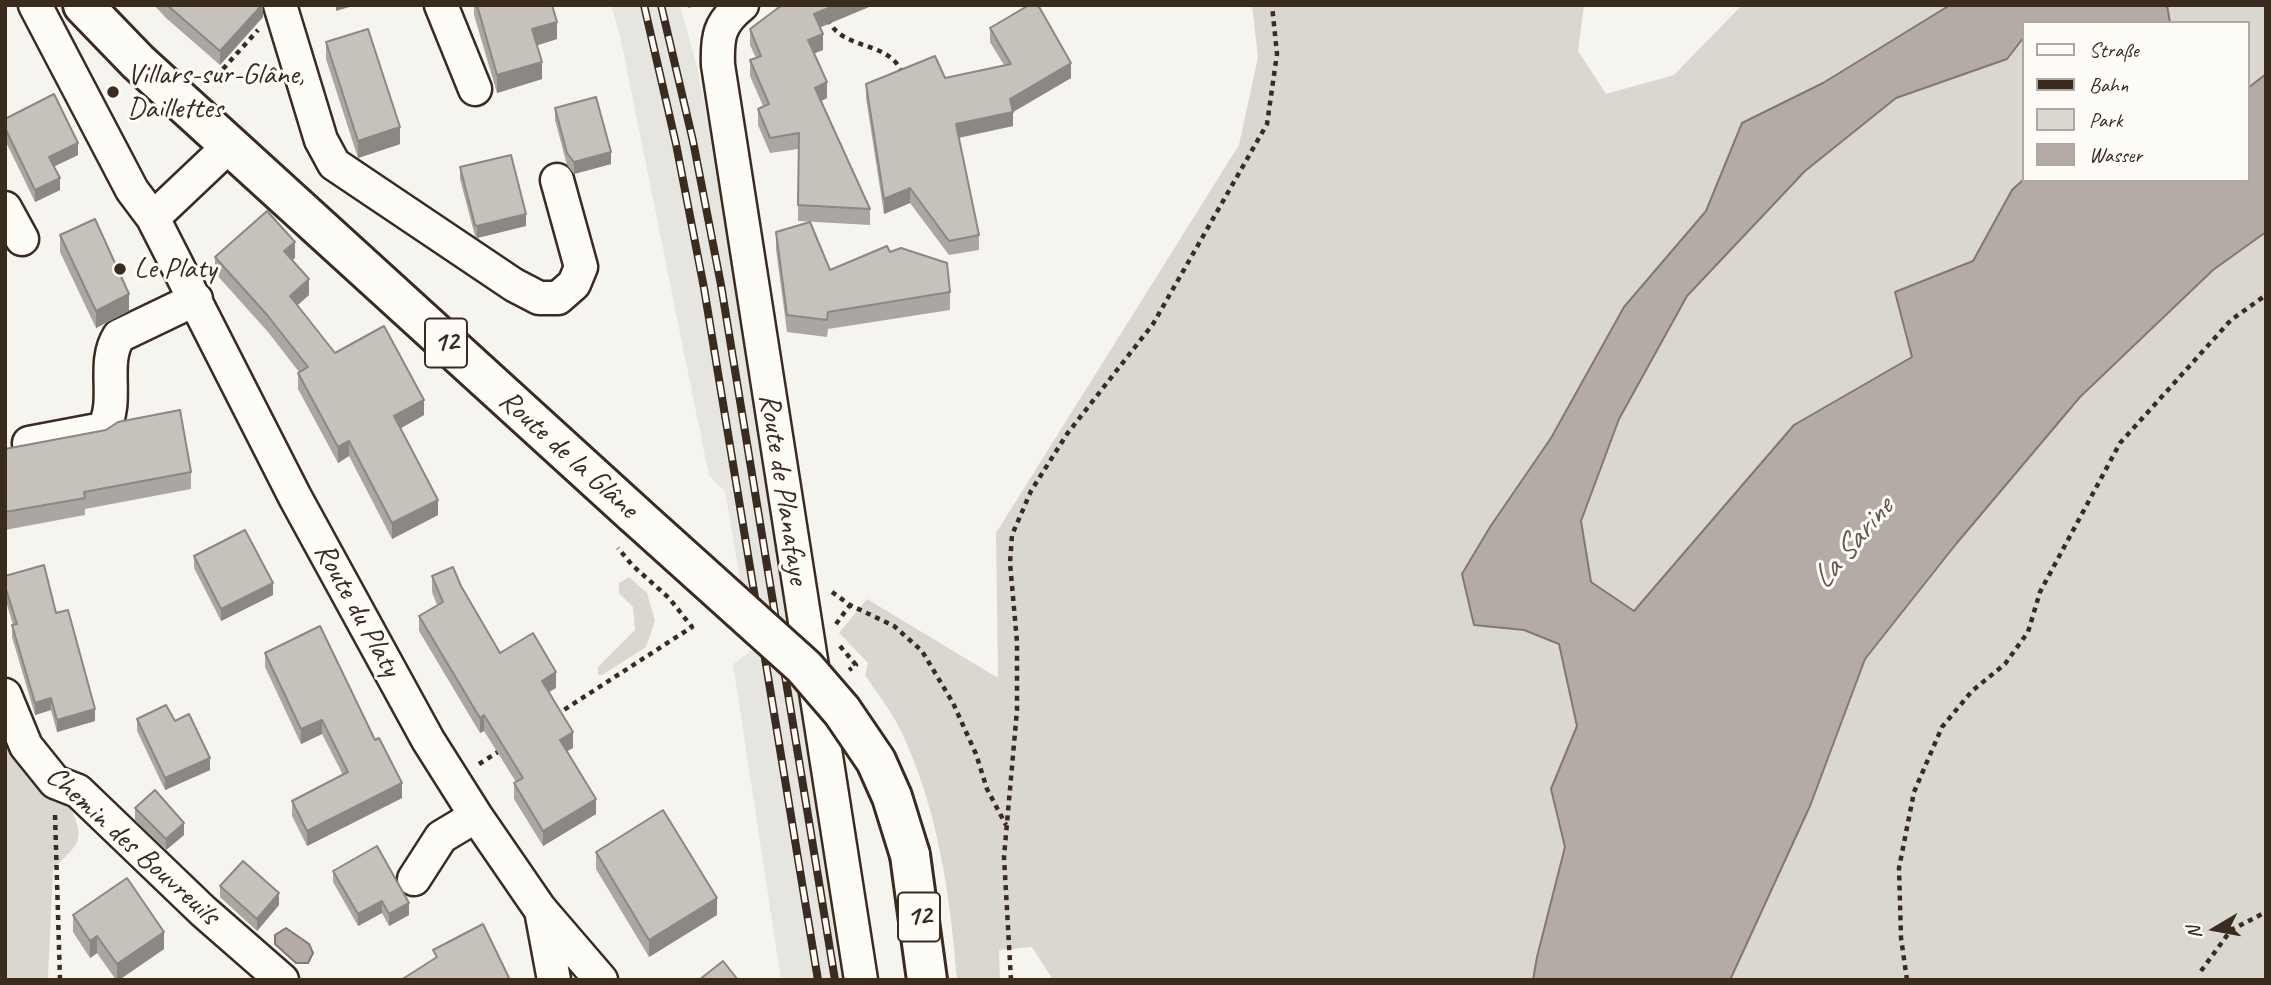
<!DOCTYPE html>
<html>
<head>
<meta charset="utf-8">
<style>
	body { margin:0 }
	#map { position:relative; width:2271px; height:985px; overflow:hidden; background:#f5f4ee; font-family:Caveat,sans-serif }
	canvas { display:block }
	.frame { position:absolute; inset:0; border:7px solid #3b2a1e; pointer-events:none }
	.legend { position:absolute; left:2022px; top:21px; width:228px; height:161px; box-sizing:border-box; background:#fdfcf7; border:2px solid #afa8a0; margin:0; padding:9px 12px; list-style:none; font-size:21px; color:#3b2a1e }
	.legend li { display:flex; align-items:center; gap:14px; height:35px }
	.legend b { width:35px; border:2px solid #afa8a0 }
	.north { position:absolute; left:2180px; top:894px; width:70px; height:70px; -webkit-text-stroke:5px #fdfcf7; paint-order:stroke; rotate:260deg; font-size:19px; font-weight:700; line-height:28px; text-align:center; color:#3b2a1e }
	.north::after { content:''; display:block; margin:auto; width:24px; height:32px; background:#3b2a1e; clip-path:polygon(50% 0,100% 100%,50% 72%,0 100%) }
</style>
</head>
<body>
<div id="map">
<canvas width="2271" height="985"></canvas>
<div class="frame"></div>
<ul class="legend">
<li><b style="height:9px;background:#fdfcf7"></b>Straße</li>
<li><b style="height:9px;background:#3b2a1e"></b>Bahn</li>
<li><b style="height:19px;background:#dad6d0"></b>Park</li>
<li><b style="height:19px;background:#b4aca4"></b>Wasser</li>
</ul>
<div class="north">N</div>
</div>
<script>
const c = document.querySelector('canvas').getContext('2d');
c.lineJoin = 'round';
function fillPath(path, color) {
  c.fillStyle = color;
  c.fill(path, 'evenodd');
}
function strokePath(path, color, width, dash) {
  c.strokeStyle = color;
  c.lineWidth = width;
  c.lineCap = dash ? 'butt' : 'round';
  c.setLineDash(dash || []);
  c.stroke(path);
}
function write(font, color, halo, rows, align = 'center') {
  c.font = font + ' Caveat,sans-serif';
  c.lineWidth = 6;
  c.setLineDash([]);
  c.textBaseline = 'middle';
  c.strokeStyle = halo;
  c.fillStyle = color;
  for (const [text, x, y, turn = 0] of rows) {
    c.save();
    c.translate(x, y);
    c.rotate((+turn || 0) * Math.PI / 180);
    c.textAlign = isNaN(turn) ? turn : align;
    if (halo) c.strokeText(text, 0, 0);
    c.fillText(text, 0, 0);
    c.restore();
  }
}
fillPath(new Path2D(`
	M611,5H680L697,67L722,189L849,980H781L733,664L752,650L725,491L709,476L620,36Z`), '#e7e5df');
fillPath(new Path2D(`
	M1252,5H1584L1578,51L1606,94L1674,75L1742,5H1950L1823,83L1742,123L1706,211L1624,307L1551,438L1490,527L1474,625L1524,630L1559,644L1577,726L1551,789L1565,846L1537,957L1533,980H1053L1032,947L999,950L1000,980H957C950,894 938,808 900,729C891,711 877,693 865,675L868,663L839,633L867,599L998,678L996,533L1239,145L1258,57Z
	M2167,5H2266V74L2248,88V23H2170Z
	M2024,37V179L2012,190L1973,261L1896,292L1912,357L1794,425L1633,611L1590,582L1581,521L1619,419L1687,296L1805,171L1896,98L2007,59Z
	M2266,232V980H1730L1810,806L1864,659L1956,544L2080,397L2213,270Z
	M629,577L647,593L655,621L646,647L602,675H598V667L635,630L633,607L619,593V583Z
	M5,711L51,787V798L67,799C84,839 85,839 53,869L48,977L44,980H5Z`), '#dad6d0');
const water = new Path2D(`
	M1950,5H2167L2170,23H2024V37L2007,59L1896,98L1805,171L1687,296L1619,419L1581,521L1591,582L1634,611L1794,425L1912,357L1895,292L1973,261L2012,190L2024,179L2248,180V88L2266,74V232L2213,270L2080,397L1956,544L1865,659L1810,806L1730,980H1533L1537,957L1565,847L1551,789L1577,726L1559,644L1524,630L1474,625L1462,574L1490,527L1551,438L1624,307L1706,211L1742,123L1823,83Z
	M286,928L309,944L313,953L308,963H296L275,944V935Z`);
fillPath(water, '#b4aca4');
strokePath(water, '#84786e', 2);
const minor = new Path2D(`
	M35,5L132,190L153,218
	M280,5L321,140L334,164L514,285L539,298H558L574,284L581,267L557,180
	M441,5L475,89
	M742,5C719,23 717,37 718,65L861,980
	M229,146L153,218L295,497L428,740L476,816L540,909L601,980
	M5,208L22,239
	M29,443L103,429C120,401 101,364 119,336L196,299
	M5,695L26,746L55,782L78,791L203,911L282,980
	M414,879L441,837L476,816
	M541,910L554,980`);
const major = new Path2D(`
	M83,5L138,62L634,514
	M910,855L927,980`);
strokePath(minor, '#3b2a1e', 37);
strokePath(major, '#3b2a1e', 44);
strokePath(new Path2D(`
	M828,19C841,51 890,40 902,73
	M223,69L258,30
	M832,592L850,605L894,626L922,651L953,703L976,754L987,789L1006,825
	M836,624L850,605
	M840,646L856,665L849,670
	M556,715L692,627L669,598L632,565L618,548
	M479,764L501,750
	M55,815L60,980
	M2201,971L2231,930L2266,912
	M1011,980L1004,857L1017,710V642L1010,563L1012,535L1031,491L1067,434L1153,324L1267,124L1277,54L1272,5
	M1907,980L1901,938L1899,868L1914,792L1942,727L1972,691L2005,664L2028,632L2040,592L2120,443L2231,320L2266,295`), '#3b2a1e', 4.5, [5, 5]);
strokePath(minor, '#fdfcf7', 32);
strokePath(major, '#fdfcf7', 38);
const rail = new Path2D(`
	M644,5L676,144L704,288L818,980
	M661,5L693,141L721,285L835,980`);
strokePath(rail, '#3b2a1e', 8);
strokePath(rail, '#fdfcf7', 5, [16]);
const majorBridge = new Path2D(`
	M634,514L804,667L842,711L876,761L892,797L910,855`);
strokePath(majorBridge, '#3b2a1e', 44, []);
strokePath(majorBridge, '#fdfcf7', 38);
fillPath(new Path2D(`
	M154,5H263V17L220,65L166,18Z
	M474,5H552L557,39L537,45L542,79L497,93L474,15Z
	M687,5H702L688,8Z
	M820,28L823,50L814,53L827,98L821,101L870,209V225L798,221V149L770,153L758,125V109L763,106L750,76V60L756,58L750,45V29Z
	M990,28L1071,78L1013,112V126L959,138L979,235V250L949,255L910,203L884,214L866,98V84L945,78L1004,65L990,42Z
	M326,42L400,144L358,158L326,59Z
	M555,108L611,164L574,174L567,165L555,120Z
	M5,119L78,155L54,166L60,190L35,202L5,140Z
	M460,167L526,226L477,238L475,236L460,179Z
	M776,232L830,270L890,252L950,292V310L828,329L827,337L787,332L776,249Z
	M60,235L129,311L96,328L60,252Z
	M215,257L295,258L292,260L309,295L297,305L335,353L424,415L401,428L438,515L392,539L349,456L338,463L298,389V373L299,372L268,332L215,273Z
	M5,449L191,472V489L85,509V515L5,530Z
	M194,556L273,595L221,621L194,568Z
	M5,576L56,613L95,721L57,732L51,710L35,715L12,637V625H13L5,598Z
	M432,576L461,586L500,653L556,688L548,692L573,748L567,751L596,814L543,846L514,799V783L516,782L484,731L480,733L419,631V616L437,605L432,592Z
	M265,653L402,798L307,846L292,816V801L343,775L322,734L301,744L265,667Z
	M137,719L175,721L210,770L165,790L137,731Z
	M135,808L184,835L166,850L135,820Z
	M596,852L717,915L649,957L596,869Z
	M333,871L409,915L389,926L382,913L358,926L333,882Z
	M220,886L279,905L257,931L220,897Z
	M73,915L164,949L119,980H116L97,953L90,958L73,932Z`), '#aba6a1');
fillPath(new Path2D(`
	M262,5H263V17L220,65V51Z
	M336,5H356L336,11Z
	M836,5H874L814,30V14Z
	M557,22V39L532,47V29Z
	M823,34V50L808,56V40Z
	M542,62V79L497,93V75Z
	M1071,63V78L1013,112V126L956,138V124L1010,99Z
	M827,82V98L815,104V88Z
	M400,127V144L358,158V141Z
	M78,143V155L49,169V157Z
	M611,152V164L574,174V162Z
	M60,178V190L35,202V190Z
	M910,188V203L884,214V199Z
	M526,214V226L477,238V226Z
	M295,242V258L284,267V251Z
	M309,279V295L290,312V296Z
	M129,294V311L96,328V311Z
	M424,400V415L394,432V416Z
	M349,441V456L338,463V447Z
	M438,500V515L392,539V523Z
	M273,583V595L221,621V609Z
	M556,672V688L542,696V681Z
	M51,698V710L35,715V703Z
	M95,709V721L57,732V720Z
	M484,715V731L480,733V718Z
	M322,720V734L301,744V729Z
	M573,732V748L560,755V740Z
	M210,758V770L165,790V778Z
	M402,783V798L307,846V831Z
	M596,799V814L543,846V831Z
	M184,823V835L166,850V839Z
	M279,893V905L257,931V919Z
	M717,898V915L649,957V940Z
	M382,901V913L358,926V914Z
	M409,903V915L389,926V914Z
	M164,932V949L119,980H117V964Z
	M97,936V953L90,958V941Z`), '#8b8783');
const building = new Path2D(`
	M167,5H262L220,51Z
	M477,5H552L557,22L532,29L542,62L497,75Z
	M782,5H836L814,14L823,34L808,40L827,82L815,88L870,209L798,205L799,133L770,138L758,109L769,104L750,60L761,56L750,29Z
	M1029,5H1038L1071,63L1010,99L1013,112L956,124L979,235L949,241L910,188L884,199L866,84L935,56L945,78L1011,64L990,28Z
	M368,29L400,127L358,141L326,42Z
	M54,94L78,143L49,157L60,178L35,190L5,128V119Z
	M596,97L611,152L574,162L567,153L555,108Z
	M511,155L526,214L477,226L475,225L460,167Z
	M267,211L295,242L284,251L309,279L290,296L335,353L384,326L424,400L394,416L438,500L392,523L349,441L338,447L298,373L308,367L268,316L215,257Z
	M95,219L129,294L96,311L60,235Z
	M810,222L830,270L887,246L890,252L901,248L947,263L950,292L828,312L827,320L787,315L776,232Z
	M180,410L191,472L84,492L85,498L5,512V449L106,430L118,422Z
	M245,530L273,583L221,609L194,556Z
	M44,565L56,613L68,610L95,709L57,720L51,698L35,703L12,625L17,624L5,586V576Z
	M453,567L461,586L500,653L533,633L556,672L542,681L573,732L560,740L596,799L543,831L514,783L523,778L484,715L480,718L419,616L443,602L432,576Z
	M320,626L375,740L379,738L402,783L307,831L292,801L348,772L322,720L301,729L265,653Z
	M166,705L175,721L189,714L210,758L165,778L137,719Z
	M155,790L184,823L166,839L135,808Z
	M663,810L717,898L649,940L596,852Z
	M377,846L409,903L389,914L382,901L358,914L333,871Z
	M243,861L279,893L257,919L220,886Z
	M127,878L164,932L117,964L97,936L90,941L73,915Z
	M483,924L510,980H401L437,957L433,950Z
	M723,961L738,980H699Z`);
fillPath(building, '#c7c1bb');
strokePath(building, '#8b8783', 2);
for (const [x, y, r, color] of [
	[113,92,7,"#3b2a1e"],
	[120,269,7,"#3b2a1e"]
]) {
  const dot = new Path2D();
  dot.arc(x, y, r, 0, 2 * Math.PI);
  c.fillStyle = color;
  c.fill(dot);
  strokePath(dot, '#fdfcf7', 2.5);
}
for (const [x, y, w] of [
	[446,343,42],
	[919,917,42]
]) {
  const box = new Path2D();
  box.roundRect(x - w / 2, y - 24.5, w, 49, 5);
  c.fillStyle = '#fdfcf7';
  c.fill(box);
  strokePath(box, '#3b2a1e', 2);
}
write('bold 28px', '#3b2a1e', null, [
	["12",446,343],
	["12",919,917]
]);
write('30px', '#3b2a1e', '#fdfcf7', [
	["Villars-sur-Glâne,",127,75],
	["Daillettes",127,109],
	["Le Platy",134,269]
], 'left');
write('30px', '#3b2a1e', '#fdfcf7', [
	["Route de la Glâne",568,455,42],
	["Route de Planafaye",783,489,81],
	["Route du Platy",357,610,61],
	["Chemin des Bouvreuils",132,846,42]
]);
write('italic 32px', '#65584d', '#fdfcf7', [
	["La Sarine",1853,544,-50]
]);
</script>
</body>
</html>
